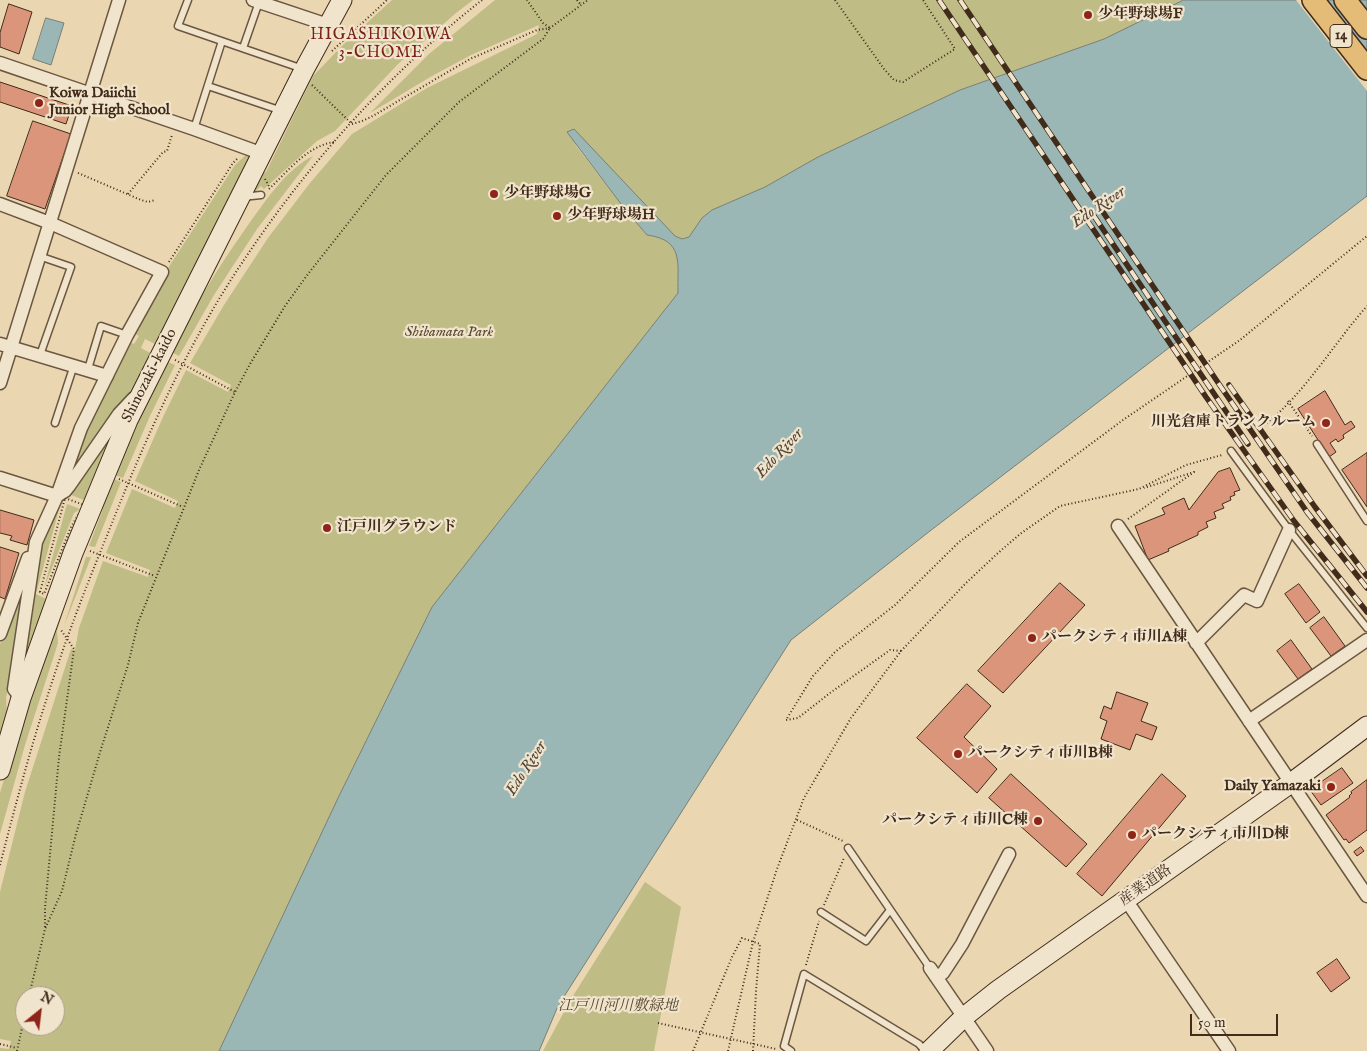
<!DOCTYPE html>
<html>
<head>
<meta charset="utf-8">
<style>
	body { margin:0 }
	#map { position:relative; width:1367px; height:1051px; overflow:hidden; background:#ead6b0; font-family:"IM FELL English",serif }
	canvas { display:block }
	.north { position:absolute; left:15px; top:986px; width:50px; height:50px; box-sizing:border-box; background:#f1e4cc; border:1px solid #ab9a85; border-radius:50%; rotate:29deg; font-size:14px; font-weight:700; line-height:20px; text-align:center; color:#412b1b }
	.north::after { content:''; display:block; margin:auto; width:18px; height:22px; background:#8f2418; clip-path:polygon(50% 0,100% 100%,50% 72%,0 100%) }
	.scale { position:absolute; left:1190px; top:1014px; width:88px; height:22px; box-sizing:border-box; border:2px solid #412b1b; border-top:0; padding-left:6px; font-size:15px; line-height:18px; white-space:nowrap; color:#412b1b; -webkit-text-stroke:4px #f1e4cc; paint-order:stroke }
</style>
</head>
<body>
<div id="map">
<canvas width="1367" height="1051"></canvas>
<div class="north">N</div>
<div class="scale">50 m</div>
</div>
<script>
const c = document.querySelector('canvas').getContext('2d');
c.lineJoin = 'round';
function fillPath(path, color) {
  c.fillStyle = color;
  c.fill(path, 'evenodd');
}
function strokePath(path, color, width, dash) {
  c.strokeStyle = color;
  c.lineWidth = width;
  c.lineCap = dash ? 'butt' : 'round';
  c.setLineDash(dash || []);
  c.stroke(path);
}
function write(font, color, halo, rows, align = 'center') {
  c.font = font + ' "IM FELL English","Noto Serif JP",serif';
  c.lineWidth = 4.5;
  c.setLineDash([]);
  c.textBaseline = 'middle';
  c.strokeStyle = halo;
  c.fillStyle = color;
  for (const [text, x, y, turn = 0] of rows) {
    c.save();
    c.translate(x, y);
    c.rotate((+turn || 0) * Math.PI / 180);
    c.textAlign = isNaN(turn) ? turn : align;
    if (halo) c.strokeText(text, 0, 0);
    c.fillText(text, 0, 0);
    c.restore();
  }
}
fillPath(new Path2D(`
	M392,0H473L456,13L398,64L335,131L317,141L264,189L261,186L256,191L253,192L260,174L266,172L313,76L344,44Z
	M495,0H1184L1104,39L960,90L818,157L765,187L712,210L702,218L689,237L682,239L675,236L574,143L624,208L647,235C685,240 677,263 678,293L432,607L339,796L219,1051H0V1048L9,1049L11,1041L0,1039V892L25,792L71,649L75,650L79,628L103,561L148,577L150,570L106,553L132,489L175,508L178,501L135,481L163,417L186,370L228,392L231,385L190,363L224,305L268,238L310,183L352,134L427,88L537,34L539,25L471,55L432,76L370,113L429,54ZM25,996H55V1026H25Z
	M247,154H249L251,159L159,346L145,339L141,348L154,355L144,374L113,415L68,483L87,427L129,342L134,344L139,336L134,333L170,265L235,165Z
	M313,156L257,229L214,295L179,356L171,352C194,307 217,269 246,228C264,203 285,170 313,156Z
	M166,361L175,365L150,416L123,478L115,475L127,442Z
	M116,427L84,500L69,494Z
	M114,479L121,482L95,547L89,546L103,509L101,506Z
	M67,504L80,509L74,513L44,588Z
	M60,506L36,594L46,599L47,602L20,679L32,602H33L41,540Z
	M86,557H91L64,626Z
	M29,565L13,675L6,697L7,718L0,734V644Z
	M76,569L57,631L58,643L25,745L0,834V793L15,742Z
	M645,882L681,907L654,1051H543L571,999Z`), '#bfbc86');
const water = new Path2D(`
	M1184,0H1367V196L930,531L791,640L558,1006L539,1051H219L339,796L432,607L678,293C677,264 685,240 647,235L624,208L567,132L574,129L675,236L682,239L689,237L702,218L712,210L765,187L818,157L960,90L1104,39Z
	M46,18L64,23L51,65L33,59Z`);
fillPath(water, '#9bb7b5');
strokePath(water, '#777f77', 1);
fillPath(new Path2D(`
	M1296,0H1323L1367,56V91Z`), '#ead6b0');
const building = new Path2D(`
	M9,4L32,12L19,54L0,47V33Z
	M0,82L72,106L66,124L0,102Z
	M33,121L71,134L45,209L7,196Z
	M1325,391L1345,425L1351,421L1355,427L1343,435L1344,438L1338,442L1336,439L1330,443L1336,452L1329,457L1298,409Z
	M1367,453V507L1342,470Z
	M1230,468L1240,490L1234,492L1235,495L1230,497L1231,500L1222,504L1224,508L1214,512L1216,518L1206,522L1208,527L1198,532V535L1168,549L1169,551L1148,560L1135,526L1165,514L1162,508L1184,498L1189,510L1218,472Z
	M0,510L34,520L27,545L10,540L12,536L0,533Z
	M0,547L19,553L5,599L0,597Z
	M1060,583L1085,605L1003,693L978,671Z
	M1299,584L1320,612L1306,623L1285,594Z
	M1324,617L1345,646L1331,656L1310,628Z
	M1291,640L1312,669L1298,679L1277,651Z
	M967,684L991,706L964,737L997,769L977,793L917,738Z
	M1117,692L1148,703L1141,721L1157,727L1152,740L1136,734L1130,750L1101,739L1107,721L1100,718L1104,706L1111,709Z
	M1342,768L1353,783L1321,805L1310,790Z
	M1011,774L1087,844L1066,867L989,798Z
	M1162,774L1186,796L1102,896L1077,874Z
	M1367,780V830L1349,843L1346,839L1344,840L1326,815L1350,797L1349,796L1352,793L1351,792Z
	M1361,847L1364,851L1357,856L1354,852Z
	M1337,959L1350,978L1331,992L1317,973Z`);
fillPath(building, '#db957b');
strokePath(building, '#412b1b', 1);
const service = new Path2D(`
	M188,0L178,26L303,69
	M243,48L259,2
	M208,86L282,111
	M194,129L222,41
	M242,197L261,195
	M39,256L71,267L40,355
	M88,369L101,326L127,335
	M55,423L74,365
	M1317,444L1367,521
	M1231,451L1289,530L1367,628
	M848,848L930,968
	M821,912L866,941L890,910
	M791,1051L784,1046L804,974L919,1044L925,1051`);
const minor = new Path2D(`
	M253,0L328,25
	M0,63L194,129L263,154
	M0,204L50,223L162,272L127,335L81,428L57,496L36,542L14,689L21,698
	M0,344L107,376
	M0,383L119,0
	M0,478L57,496L65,491L69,486L119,414L134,398
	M1118,526L1367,896
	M0,634L28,558
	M1196,643L1244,595L1257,601L1289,530
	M1249,721L1367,640
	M1126,900L1229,1051
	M930,968L987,1051
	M936,977L943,973L962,944L1009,854`);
const secondary = new Path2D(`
	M0,770L21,698L73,553L128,420L304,70L342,0
	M929,1051L964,1017L998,990L1291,783L1367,726`);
const trunk = new Path2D(`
	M1313,0L1367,69
	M1345,0L1367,28`);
strokePath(service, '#6b5640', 9);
strokePath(minor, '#6b5640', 15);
strokePath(secondary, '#412b1b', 21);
strokePath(trunk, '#412b1b', 24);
strokePath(new Path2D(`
	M577,0L581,5
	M835,0L884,69L894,80L903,82L955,49L923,0
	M332,51L387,0
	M312,85L352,124
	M352,124L362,121L371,117L470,59L537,30L550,28L588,0
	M78,173L141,200L148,202L155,200
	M265,179L270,188
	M269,189C288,171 307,146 334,142
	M128,194L163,152L167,151L172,135
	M169,262L233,163L238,158
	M175,360L235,392
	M1288,401L1312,436
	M1264,425C1304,395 1334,343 1367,306
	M119,479L183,507
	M65,498L84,505L71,527L44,594L40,592Z
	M1128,519L1194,472L1144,488
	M90,551L155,576
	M901,651L966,583L998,553L1020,534L1060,506L1139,489L1186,465L1222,455
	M797,820L843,841
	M0,865C14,811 28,757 45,704C63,646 85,589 108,533C140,452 174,374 219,299C288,186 378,82 482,0
	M824,905L844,858
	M45,927V908L59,757L74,649L61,630
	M806,965L819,921
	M29,996L45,929L62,891L76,834L101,749L128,665L138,623L199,470L235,392L250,364L285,306L308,274L386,175L459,102L543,39L550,28L543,23L527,0
	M658,1023L776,1049
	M0,1044L17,1048
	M17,1051L25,1014
	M693,1051L732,957L742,938L760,944L756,991L753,1051
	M728,1051L753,942L777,869L804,798L851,718L901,651L890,650L830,693L798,718L786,720L813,676L835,652L895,605L959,542L1123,420L1240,340L1367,236`), '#412b1b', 2, [1, 2.5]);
strokePath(service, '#f1e4cc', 6);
strokePath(minor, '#f1e4cc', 12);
strokePath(secondary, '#f1e4cc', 19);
strokePath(trunk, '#e5bb78', 21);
const rail = new Path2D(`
	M939,0L1206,397L1294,521L1367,612
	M960,0L1221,387L1307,512L1367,588
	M1094,216L1248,444
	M1229,385L1315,507L1367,576`);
strokePath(rail, '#412b1b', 5.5);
strokePath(rail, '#f1e4cc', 4, [11]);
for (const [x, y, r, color] of [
	[1088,15,5,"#8f2418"],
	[39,103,5,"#8f2418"],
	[494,194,5,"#8f2418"],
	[557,216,5,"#8f2418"],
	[1326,423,5,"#8f2418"],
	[327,528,5,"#8f2418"],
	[1032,638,5,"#8f2418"],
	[958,754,5,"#8f2418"],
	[1331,787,5,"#8f2418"],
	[1038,821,5,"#8f2418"],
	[1132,835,5,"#8f2418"]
]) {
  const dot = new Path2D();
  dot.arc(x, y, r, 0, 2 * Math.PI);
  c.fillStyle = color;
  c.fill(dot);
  strokePath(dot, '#f1e4cc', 2);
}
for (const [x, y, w] of [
	[1341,36,22]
]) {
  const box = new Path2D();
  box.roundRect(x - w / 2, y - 11.5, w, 23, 4);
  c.fillStyle = '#f1e4cc';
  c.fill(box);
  strokePath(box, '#412b1b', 1);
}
write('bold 14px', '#412b1b', null, [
	["14",1341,36]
]);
write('bold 15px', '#412b1b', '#f1e4cc', [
	["少年野球場F",1098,15],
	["Koiwa Daiichi",49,94],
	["Junior High School",49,111],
	["少年野球場G",504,194],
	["少年野球場H",567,216],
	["川光倉庫トランクルーム",1316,423,"right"],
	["江戸川グラウンド",337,528],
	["パークシティ市川A棟",1042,638],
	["パークシティ市川B棟",968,754],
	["Daily Yamazaki",1321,787,"right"],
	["パークシティ市川C棟",1028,821,"right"],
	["パークシティ市川D棟",1142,835]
], 'left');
write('italic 15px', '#5a4830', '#f1e4cc', [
	["Shibamata Park",449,333],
	["江戸川河川敷緑地",618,1007]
]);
write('15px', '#412b1b', '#f1e4cc', [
	["Shinozaki-kaido",150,376,-63],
	["産業道路",1146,886,-35]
]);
c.letterSpacing = '1px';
write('16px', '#7a1f14', '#f1e4cc', [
	["HIGASHIKOIWA",381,36],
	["3-CHOME",381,54]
]);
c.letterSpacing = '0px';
write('italic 16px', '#53473a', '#f1e4cc', [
	["Edo River",1099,208,-34],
	["Edo River",780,454,-47],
	["Edo River",527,769,-57]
]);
</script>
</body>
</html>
